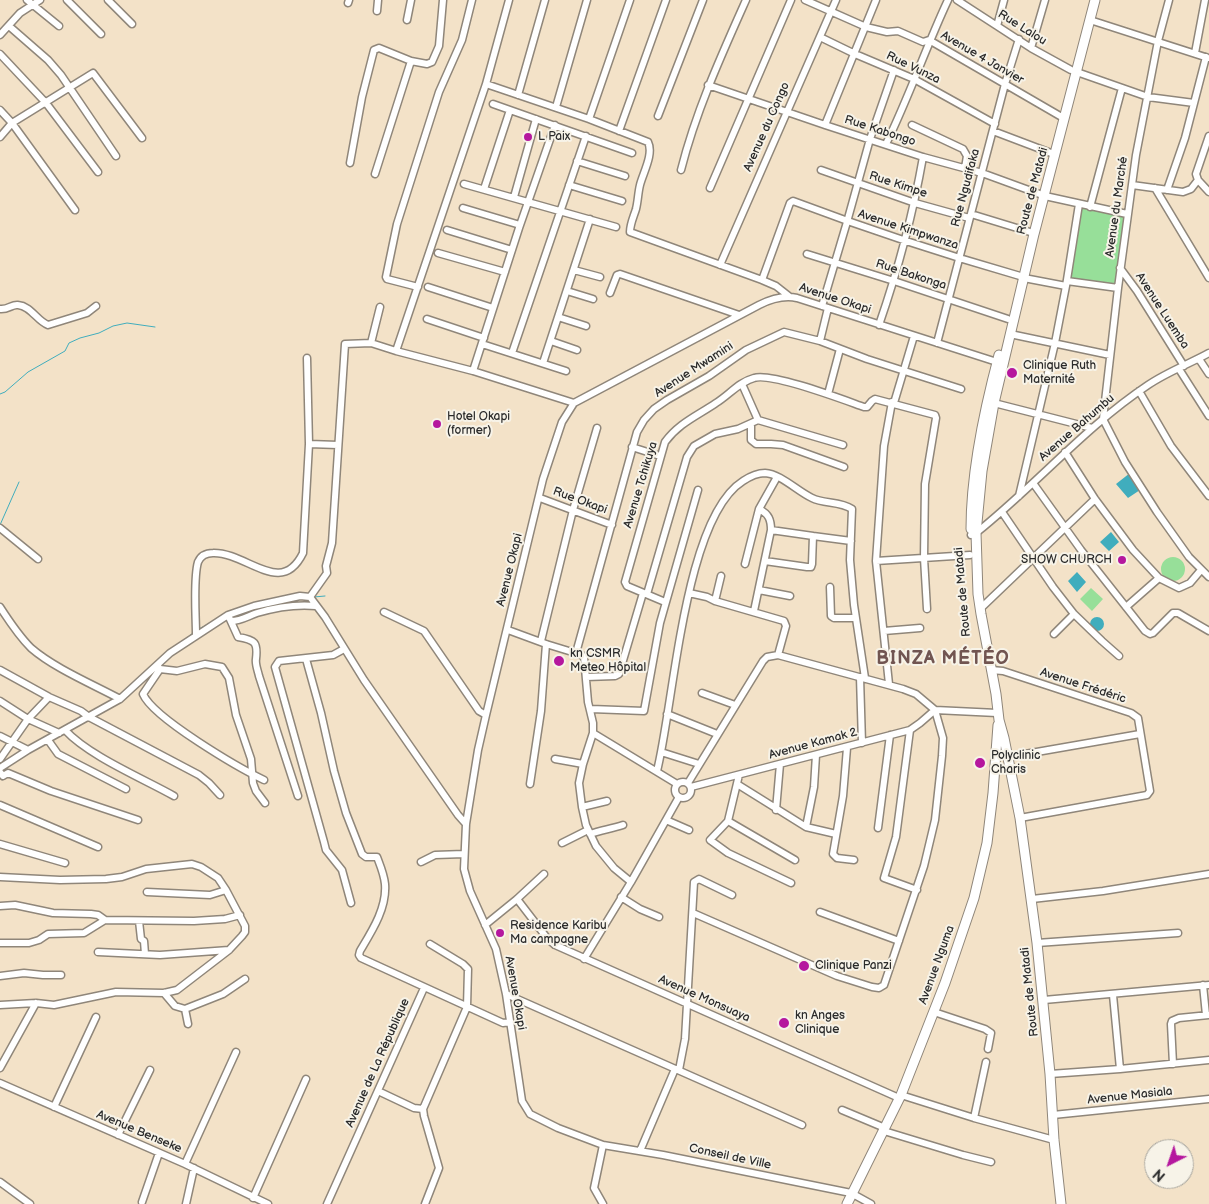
<!DOCTYPE html>
<html>
<head>
<meta charset="utf-8">
<style>
	body { margin:0 }
	#map { position:relative; width:1209px; height:1204px; overflow:hidden; background:#f3e2c8; font-family:"Balsamiq Sans",sans-serif }
	canvas { display:block }
	.north { position:absolute; left:1144px; top:1139px; width:50px; height:50px; box-sizing:border-box; background:#f7f3e8; border:1px solid #a5a39c; border-radius:50%; rotate:221deg; font-size:14px; font-weight:700; line-height:20px; text-align:center; color:#2b2b2b }
	.north::after { content:''; display:block; margin:auto; width:18px; height:22px; background:#b5179e; clip-path:polygon(50% 0,100% 100%,50% 72%,0 100%) }
</style>
</head>
<body>
<div id="map">
<canvas width="1209" height="1204"></canvas>
<div class="north">N</div>
</div>
<script>
const c = document.querySelector('canvas').getContext('2d');
c.lineJoin = 'round';
function fillPath(path, color) {
  c.fillStyle = color;
  c.fill(path, 'evenodd');
}
function strokePath(path, color, width, dash) {
  c.strokeStyle = color;
  c.lineWidth = width;
  c.lineCap = dash ? 'butt' : 'round';
  c.setLineDash(dash || []);
  c.stroke(path);
}
function write(font, color, halo, rows, align = 'center') {
  c.font = font + ' "Balsamiq Sans",sans-serif';
  c.lineWidth = 4;
  c.setLineDash([]);
  c.textBaseline = 'middle';
  c.strokeStyle = halo;
  c.fillStyle = color;
  for (const [text, x, y, turn = 0] of rows) {
    c.save();
    c.translate(x, y);
    c.rotate((+turn || 0) * Math.PI / 180);
    c.textAlign = isNaN(turn) ? turn : align;
    if (halo) c.strokeText(text, 0, 0);
    c.fillText(text, 0, 0);
    c.restore();
  }
}
fillPath(new Path2D(`
	M1080,208L1124,216L1115,285L1070,279Z
	M1161 569a12 12 0 1 1 24 0a12 12 0 1 1-24 0Z
	M1091,588L1103,599L1092,611L1080,599Z`), '#97df99');
fillPath(new Path2D(`
	M1130,473L1140,490L1128,498L1116,484Z
	M1111,532L1119,542L1109,551L1100,542Z
	M1077,572L1086,582L1077,592L1068,581Z
	M1090 624a7 7 0 1 1 14 0a7 7 0 1 1-14 0Z`), '#40adbd');
strokePath(new Path2D(`
	M0,394L5,392L28,372L65,351L69,343L80,338L99,333L113,326L127,323L155,327
	M0,525L19,482
	M314,597L325,596
	M199,629L217,619
	M183,641L193,633`), '#40adbd', 1);
const minor = new Path2D(`
	M27,0L59,26
	M67,0L101,34
	M108,0L132,24
	M805,0L866,27L887,32L898,31L923,42L929,40L1060,116
	M957,0L1031,48L1071,70L1148,97L1194,103
	M1169,0L1158,41L1136,155L1118,288L1103,419L1125,462L1157,512L1189,557L1209,577
	M348,3L349,0
	M377,11L378,0
	M407,20L411,0
	M1090,20L1208,58
	M9,26L48,60L61,75L116,156
	M997,26L1004,0
	M0,35L20,13L40,0
	M820,37L855,54L914,79L995,124
	M1031,48L1045,0
	M1195,53L1205,0
	M0,54L46,103L98,172
	M486,84L589,119L648,142C654,154 643,173 640,185C638,193 638,201 636,209C634,216 630,224 630,232L762,280L776,286L790,297
	M708,85L825,125L923,157L982,173L1045,196L1127,214
	M518,95L545,0
	M493,104L632,153
	M556,107L587,0
	M0,110L12,123L75,210
	M658,116L703,0
	M589,119L630,0
	M825,125L876,0
	M912,125L963,149L967,156L965,168
	M619,131L666,0
	M993,131L1051,153
	M0,137L12,123L93,73L142,138
	M886,144C909,97 926,47 948,0
	M577,161L625,176
	M350,163L362,97L374,50L379,48L411,61
	M681,170C696,111 721,56 746,0
	M821,170L915,203L969,218
	M375,174L411,61L427,64L432,62L439,46L443,0
	M1198,180L1196,174L1209,136
	M464,184L616,227
	M569,185L622,201
	M1132,185L1183,192L1191,189L1198,180L1209,192
	M710,188L791,0
	M1155,188L1209,278
	M484,189L510,110
	M1167,190L1185,138L1206,57
	M514,197L536,119
	M1090,207L1122,88
	M463,208L520,225
	M971,214L1030,232
	M447,230L512,250
	M438,253L505,272
	M807,254L894,281L1008,319
	M720,265L836,0
	M1120,268L1137,291L1184,366
	M574,270L600,277
	M1024,278L1066,286
	M762,280L790,203L793,201C867,229 943,254 1020,276
	M1067,281L1118,288
	M418,287L387,279L386,277L397,224L439,92L462,40L472,0
	M428,287L493,308
	M567,291L593,299
	M610,293L617,275L620,274L739,315
	M822,306L847,222L870,139L894,70
	M0,309C8,310 12,304 18,305C31,306 37,321 48,325L87,313L96,306
	M558,317L586,326
	M427,319L484,338
	M879,325C898,270 913,214 923,157
	M1010,334L1110,355
	M551,341L577,350
	M820,341L828,308
	M371,343L380,307
	M937,343L1005,84L1019,39
	M482,344L566,371
	M396,351L486,84L509,0
	M512,353L586,136
	M1199,359L1209,374
	M543,363L590,219
	M1179,369L1209,416
	M473,371L519,228L555,125
	M742,384L758,420
	M1139,391L1171,446L1209,496
	M828,394L840,349
	M894,403L914,336
	M994,403L1092,428
	M751,424V440L756,444H771L783,445L844,467
	M309,444L338,445
	M632,447L660,456
	M1065,452L1095,499L1133,550L1159,578L1179,588L1190,583L1201,570
	M1033,483L1081,550L1145,631L1150,634L1153,633L1173,613H1178L1209,631
	M1019,496L1055,343L1066,286L1079,204
	M540,498L612,525
	M1002,512L1053,587L1074,614L1102,641L1119,656
	M0,528L38,559
	M971,535L976,533C1035,486 1085,427 1148,385C1167,372 1189,364 1209,353
	M813,536L851,541
	M765,561L807,567H811L812,564L813,536L771,530
	M876,561L970,555
	M745,564L759,509
	M830,587L831,616L834,618H856
	M759,590L790,596
	M689,593L707,597L715,601L784,621L786,626L778,655
	M647,594L687,457L694,446L715,434L738,429L758,420L843,445
	M310,597L327,573L326,566L332,543L345,344L371,343L396,351L473,371L574,403
	M715,601L721,576
	M665,602L627,586L625,582L665,442C679,423 697,416 716,403C729,395 739,382 754,378C771,372 844,400 864,407H867L872,401L875,399L935,415L936,418L925,484L924,558L927,609
	M0,607C9,621 19,636 31,648C54,668 92,684 120,699
	M1126,607L1159,578
	M980,609L1095,499
	M754,611L771,530C771,520 769,514 759,509L777,477
	M384,612L424,631L479,711L486,715
	M228,615L238,637C255,640 258,642 256,659C255,664 258,671 259,676L298,796
	M231,621C241,621 248,616 257,613C277,607 295,604 316,606
	M508,630L546,644L582,655L584,657L588,702L593,723V733L583,764L579,783L582,807L586,825L596,846L614,868L631,882
	M884,631L920,628
	M1054,634L1074,614
	M196,635C196,616 193,579 198,562C201,555 207,553 213,553C247,552 281,598 303,553L309,444L307,358
	M541,641L573,510L597,428
	M344,649L333,655L279,661L275,667L324,842L326,850L342,870L351,903
	M576,653L637,432L644,420L654,409L667,400L709,376L746,350L784,332L820,341L867,359L961,389
	M306,659L321,713L334,771L346,813L362,854L366,857H377C380,865 384,874 385,884C387,908 372,931 360,951L359,955L361,958L503,1023L510,1022
	M157,665L160,669L177,671L205,664L222,667L229,678L236,715L251,759L253,783L256,791L265,803
	M160,669L143,694C153,718 239,768 264,780
	M0,670L49,697L81,711L89,717L199,775L209,783L220,795
	M991,670L1003,671L1131,713L1138,718L1150,791L1147,795L1020,818
	M586,677L615,676L619,674L643,593
	M860,677L862,743
	M889,684L876,561L884,446L892,402
	M702,693L735,705
	M0,701L28,719L59,733
	M591,709L644,711L660,623L698,490
	M667,714L717,734
	M65,730C89,756 142,778 174,796
	M910,730L896,837L884,878L917,890
	M593,733L677,784
	M0,736L28,750
	M48,740L58,754L126,789
	M847,748L843,796L833,854L837,858L854,860
	M661,752L699,764
	M1008,757L1140,734
	M0,759L28,719L49,697
	M555,759L583,764
	M0,768L28,750L120,699L170,653L228,615L254,606L300,596L310,597L325,617L364,680L458,815L466,824
	M657,771C674,704 684,518 743,481C749,477 757,473 765,473C781,474 797,491 812,498C824,504 840,501 852,509L850,560L854,605L865,678
	M0,772L3,776L8,773L51,791L138,820
	M739,775L728,821L710,840L728,853L791,883
	M675 790a8 8 0 1 1 16 0a8 8 0 1 1-16 0Z
	M688,783L763,661L767,657L778,655L903,689L916,694L935,710L997,713
	M530,784L541,711L546,644
	M737,784L806,827L836,834
	M691,787L910,730L920,723L935,710L943,738L942,756L935,820L924,866L884,985L879,988L872,987L837,976L693,913
	M0,805L98,847
	M582,807L607,801
	M776,810L780,764
	M666,820L689,830
	M728,821L795,860
	M806,827L814,787L816,755
	M878,828L890,735
	M590,834C601,830 611,829 623,825
	M562,843L588,830
	M0,844L65,863
	M421,862L435,855L464,854
	M0,877L60,880L106,879L122,877L146,869L192,864L201,867L218,878L226,890L245,926V932L242,936L229,950L177,990L164,993L116,992L54,1005L36,1003L0,1005
	M147,892L210,895L226,890
	M621,897L640,909L659,917
	M517,899L547,938L555,945L899,1098
	M1032,899L1103,891L1209,874
	M0,906L15,905L53,913L91,914L98,915L105,920
	M820,912L899,941
	M139,921L141,939L144,941L145,954
	M485,925L517,899L544,874
	M0,943H29L39,940L48,934L84,933L105,920L194,921L225,919L240,915
	M1037,943L1178,933
	M98,952L160,955L229,950
	M584,959L631,882L679,797
	M0,976L24,973L43,975H61
	M1203,985L1206,1015
	M164,993L175,1006L185,1009L188,1024
	M506,994L802,1125
	M1113,995L1120,1069
	M1044,1000L1209,985
	M185,1009L223,994L245,979
	M934,1012L985,1029L991,1033L988,1049
	M1173,1064L1171,1024L1172,1021L1179,1018L1209,1015
	M0,1068L36,1003
	M679,1070L685,1039L694,882L699,879L732,895
	M1050,1074L1120,1069L1209,1060
	M0,1083L185,1164L268,1204
	M378,1091L414,1108L423,1109
	M901,1095L974,1118L1054,1140
	M54,1107L96,1017
	M842,1110L885,1128
	M1053,1115L1209,1099
	M974,1118L986,1062
	M884,1131L963,1155L991,1162
	M118,1135L150,1070
	M640,1151L675,1069
	M185,1164L236,1052
	M0,1182L30,1204
	M253,1198L306,1079
	M142,1202L159,1153
	M186,1204L194,1168
	M327,1204L424,988
	M425,1204L439,1168L424,1116L423,1109L467,1007L468,969L463,964L430,944
	M603,1204L594,1188L603,1145
	M871,1204L851,1193L663,1155L603,1145L558,1128L530,1114L522,1101L506,994L496,949L470,891L464,869L466,824L478,750L486,715L543,479L562,422L574,403L759,305C771,299 783,295 797,298L1000,363`);
const major = new Path2D(`
	M971,529C971,471 984,411 999,355
	M847,1204L901,1095L945,983L974,898L987,843L993,793L998,725
	M1061,1204L1054,1140L1050,1074L1037,943L1020,818L1004,738L999,720L996,694L981,614L978,594L976,533L982,471L994,403L1034,234L1095,0`);
strokePath(minor, '#8f867a', 9);
strokePath(major, '#8f867a', 11);
strokePath(minor, '#fff', 6);
strokePath(major, '#fff', 9);
for (const [x, y, r, color] of [
	[528,137,5,"#b5179e"],
	[1012,373,6,"#b5179e"],
	[437,424,5,"#b5179e"],
	[1122,560,5,"#b5179e"],
	[559,661,6,"#b5179e"],
	[980,763,6,"#b5179e"],
	[500,933,5,"#b5179e"],
	[804,966,6,"#b5179e"],
	[784,1023,6,"#b5179e"]
]) {
  const dot = new Path2D();
  dot.arc(x, y, r, 0, 2 * Math.PI);
  c.fillStyle = color;
  c.fill(dot);
  strokePath(dot, '#f7f3e8', 2);
}
write('12px', '#2b2b2b', '#f7f3e8', [
	["Rue Lalou",1022,28,32],
	["Avenue 4 Janvier",982,58,30],
	["Rue Vunza",913,68,26],
	["Avenue du Congo",767,127,-66],
	["Rue Kabongo",880,131,18],
	["Rue Kimpe",898,185,18],
	["Rue Ngudifaka",966,188,-75],
	["Route de Matadi",1033,191,-75],
	["Avenue du Marché",1117,207,-82],
	["Avenue Kimpwanza",908,230,18],
	["Rue Bakonga",911,275,18],
	["Avenue Okapi",835,299,18],
	["Avenue Luemba",1162,311,57],
	["Avenue Mwamini",694,370,-33],
	["Avenue Bahumbu",1077,428,-41],
	["Avenue Tchikuya",641,485,-73],
	["Rue Okapi",580,501,20],
	["Avenue Okapi",510,570,-76],
	["Route de Matadi",963,592,-95],
	["Avenue Frédéric",1083,686,18],
	["Avenue Kamak 2",813,744,-15],
	["Avenue Nguma",937,965,-70],
	["Route de Matadi",1030,992,-96],
	["Avenue Okapi",515,993,80],
	["Avenue Monsuaya",704,999,24],
	["Avenue de La République",378,1063,-66],
	["Avenue Masiala",1130,1096,-6],
	["Avenue Benseke",139,1132,23],
	["Conseil de Ville",730,1157,12]
]);
write('12px', '#2b2b2b', '#f7f3e8', [
	["L Paix",538,137],
	["Clinique Ruth",1023,366],
	["Maternité",1023,380],
	["Hotel Okapi",447,417],
	["(former)",447,431],
	["SHOW CHURCH",1112,560,"right"],
	["kn CSMR",570,654],
	["Meteo Hôpital",570,668],
	["Polyclinic",991,756],
	["Charis",991,770],
	["Residence Karibu",510,926],
	["Ma campagne",510,940],
	["Clinique Panzi",815,966],
	["kn Anges",795,1016],
	["Clinique",795,1030]
], 'left');
c.letterSpacing = '1px';
write('bold 18px', '#715551', '#f7f3e8', [
	["BINZA MÉTÉO",943,659]
]);
c.letterSpacing = '0px';
</script>
</body>
</html>
